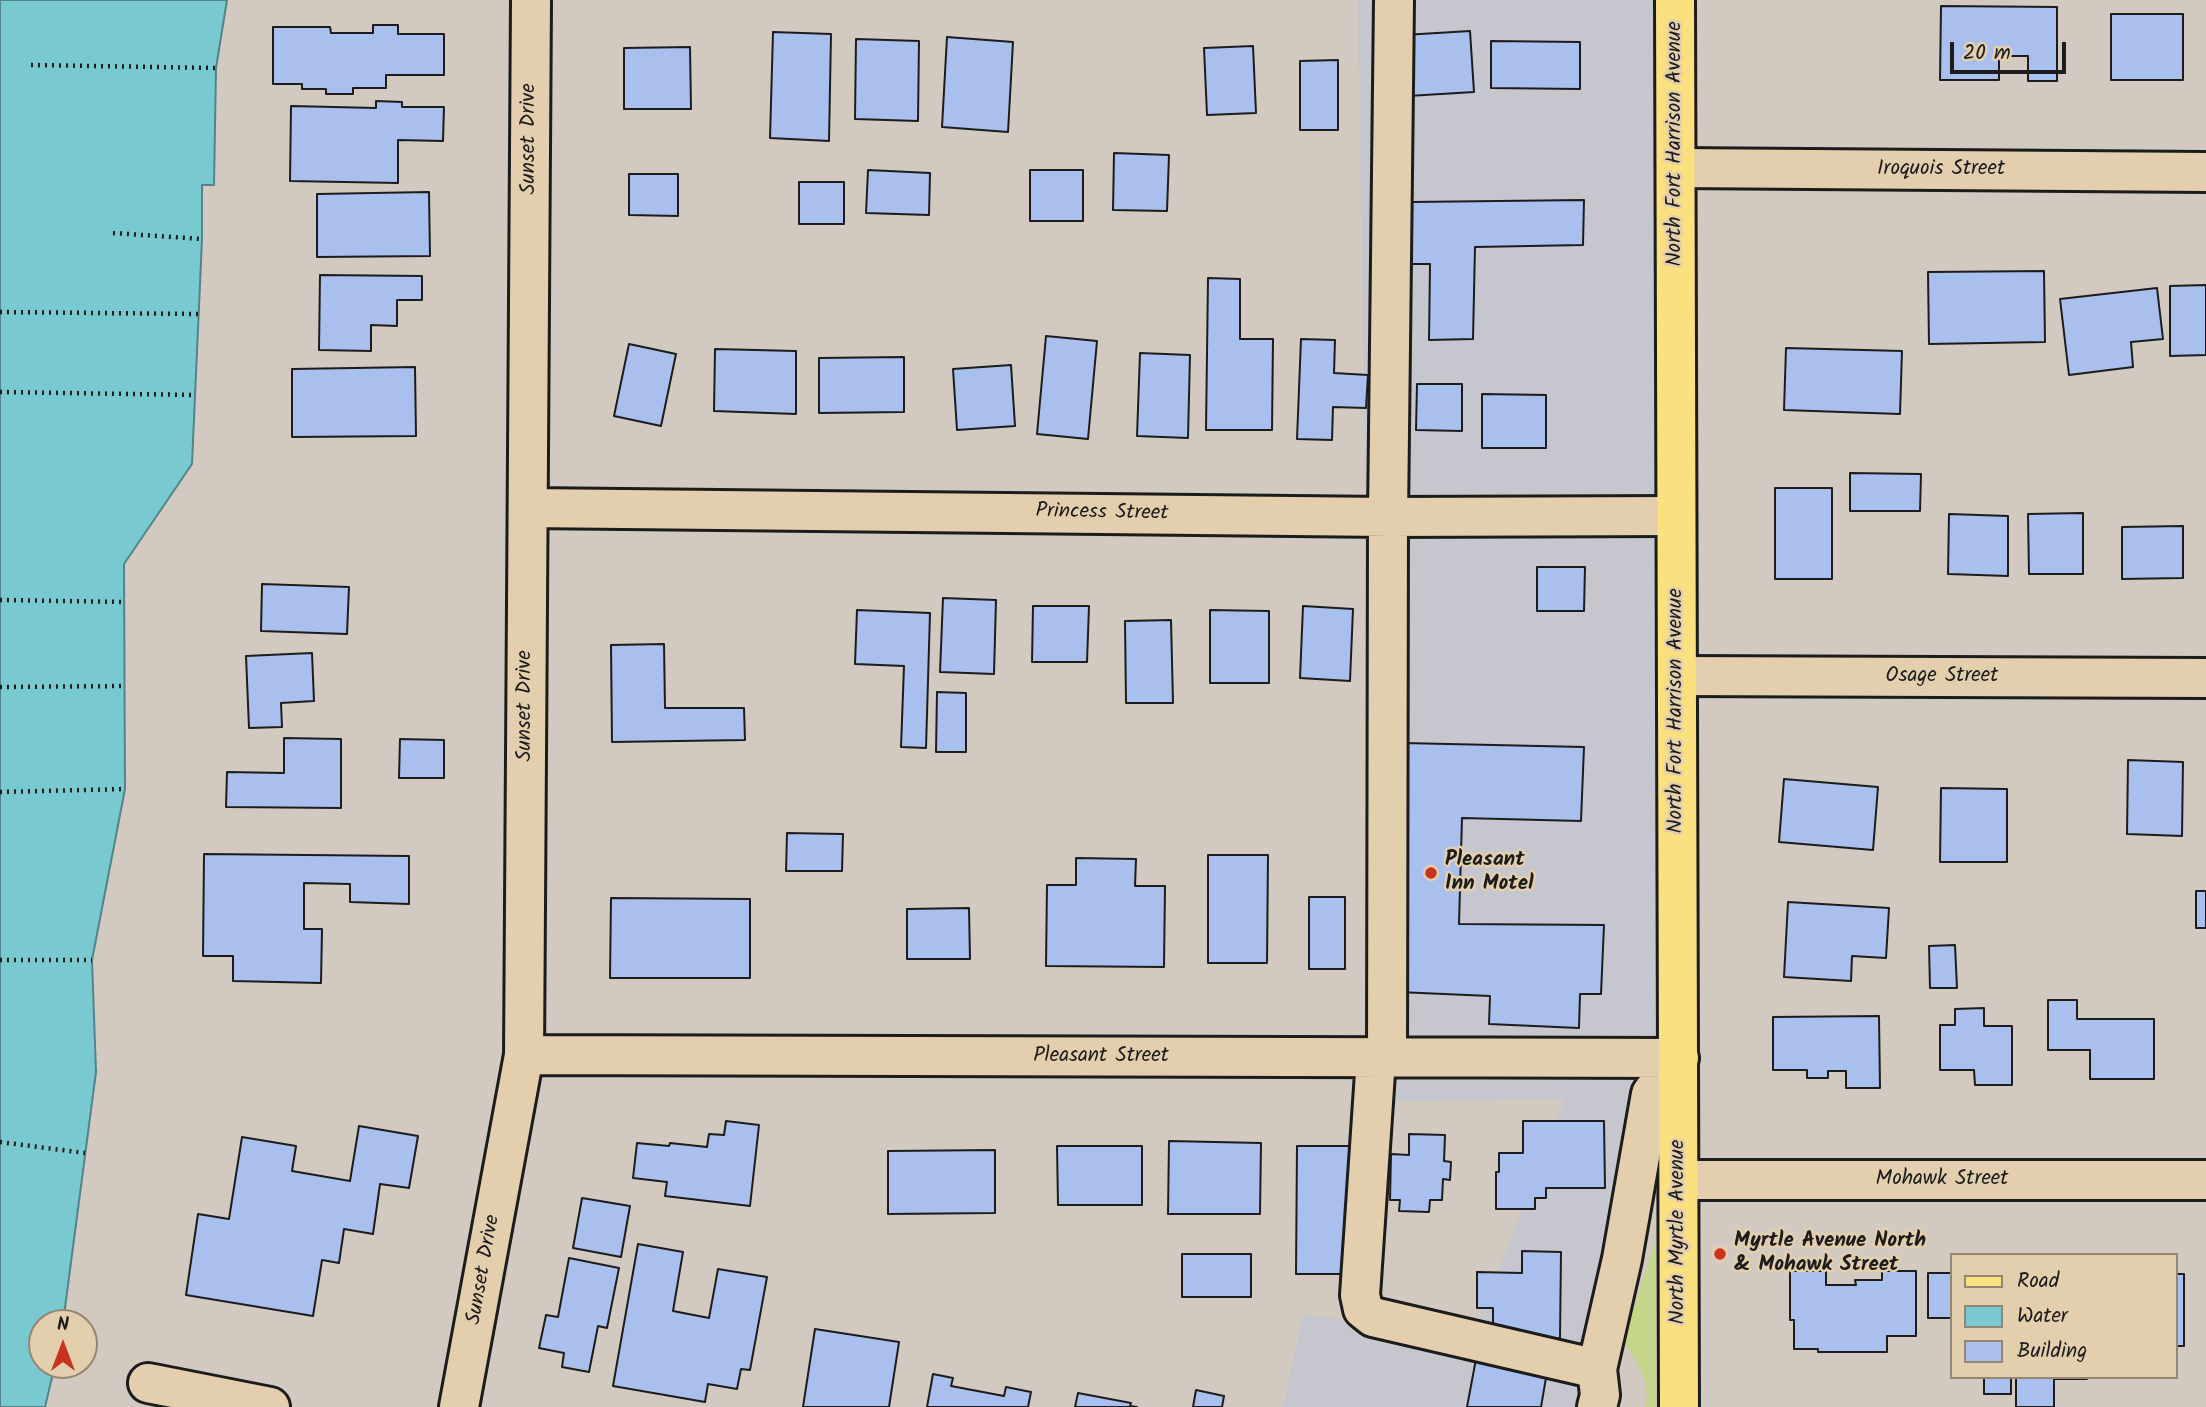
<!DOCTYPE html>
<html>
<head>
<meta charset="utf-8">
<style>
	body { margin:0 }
	#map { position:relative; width:2206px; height:1407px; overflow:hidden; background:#d2cac0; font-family:Kalam,sans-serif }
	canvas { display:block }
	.legend { position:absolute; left:1950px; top:1253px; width:228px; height:126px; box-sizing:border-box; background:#e3cead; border:2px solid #938773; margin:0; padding:9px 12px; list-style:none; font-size:21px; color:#1c1c1c }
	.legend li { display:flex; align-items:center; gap:14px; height:35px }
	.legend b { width:35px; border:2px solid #938773 }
	.north { position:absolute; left:28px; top:1309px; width:70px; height:70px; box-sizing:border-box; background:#e3cead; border:2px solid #938773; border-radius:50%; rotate:0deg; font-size:19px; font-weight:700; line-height:28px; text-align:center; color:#1c1c1c }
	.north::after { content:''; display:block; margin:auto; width:24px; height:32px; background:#c8321e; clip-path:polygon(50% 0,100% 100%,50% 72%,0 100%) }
	.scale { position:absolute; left:1950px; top:42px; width:116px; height:32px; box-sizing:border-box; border:4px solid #1c1c1c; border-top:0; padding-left:9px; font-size:21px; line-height:24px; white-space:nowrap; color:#1c1c1c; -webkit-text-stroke:5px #e3cead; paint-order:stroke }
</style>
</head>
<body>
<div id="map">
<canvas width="2206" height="1407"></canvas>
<ul class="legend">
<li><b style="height:9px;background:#fbe080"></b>Road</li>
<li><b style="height:19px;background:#78c9d0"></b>Water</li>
<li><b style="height:19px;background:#a9bfed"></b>Building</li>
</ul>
<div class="north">N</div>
<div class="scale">20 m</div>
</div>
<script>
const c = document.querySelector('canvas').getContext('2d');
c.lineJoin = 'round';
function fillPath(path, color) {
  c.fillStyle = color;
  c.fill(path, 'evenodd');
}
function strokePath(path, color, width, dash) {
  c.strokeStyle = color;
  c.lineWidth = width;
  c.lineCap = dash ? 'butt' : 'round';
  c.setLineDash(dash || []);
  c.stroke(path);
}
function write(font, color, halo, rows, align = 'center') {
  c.font = font + ' Kalam,sans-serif';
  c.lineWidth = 5;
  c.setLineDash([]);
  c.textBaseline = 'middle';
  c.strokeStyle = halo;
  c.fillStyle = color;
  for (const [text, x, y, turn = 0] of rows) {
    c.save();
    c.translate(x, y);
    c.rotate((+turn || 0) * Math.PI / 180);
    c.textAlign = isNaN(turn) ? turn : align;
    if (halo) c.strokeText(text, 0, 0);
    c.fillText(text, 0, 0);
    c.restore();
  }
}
fillPath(new Path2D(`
	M1358,0H1655L1657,494L1365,495Z
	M1657,539L1659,1035L1373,1036L1366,540Z
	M1635,1080L1631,1090L1602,1254L1572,1384L1579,1387L1576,1407H1283L1303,1315L1474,1334L1565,1099L1374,1102V1081Z`), '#c6c7ce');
fillPath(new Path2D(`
	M1656,1239V1407H1646C1649,1381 1640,1362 1623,1342Z`), '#c5d68b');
const water = new Path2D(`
	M0,0H227L216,68L214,185H202V239L192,464L124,564L125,789L92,960L96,1072L63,1323H42V1365H55L45,1407H0Z`);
fillPath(water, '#78c9d0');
strokePath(water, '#538488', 2);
const building = new Path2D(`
	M1941,6L2057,7V81H2028V56H1999V80H1940Z
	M2111,14H2183V80H2111Z
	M373,25H398V34H444V75H386V88H353V94H326V89H302V84H273V27H330L331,33H373Z
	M1470,31L1474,92L1408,96L1404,35Z
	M773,32L831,34L829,141L770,138Z
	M947,37L1013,42L1008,132L942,127Z
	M856,39L919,41L918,121L855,119Z
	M1491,41L1580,42V89L1491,88Z
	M1253,46L1256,113L1207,115L1204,48Z
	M690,47L691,109H624V48Z
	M1338,60V130H1300V61Z
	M376,101L402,102V107H444L443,141L398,140V183L290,181L291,106L376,108Z
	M1114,153L1169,155L1167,211L1113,210Z
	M868,170L930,173L929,215L866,213Z
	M1030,170H1083V221H1030Z
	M629,174H678V216L629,215Z
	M799,182H844V224H799Z
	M429,192L430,256L317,257V194Z
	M1584,200L1583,245L1475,247L1473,339L1429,340L1430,264H1410L1411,202Z
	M2044,271L2045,342L1929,344L1928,272Z
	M320,275L422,276V300H397V326L371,325V351L319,350Z
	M1208,278L1240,279V339H1273L1272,430H1206Z
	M2206,285V355L2170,356V286Z
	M2157,288L2163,339L2131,342L2133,367L2069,375L2060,299Z
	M1046,336L1097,341L1088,439L1037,434Z
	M1301,339L1335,340L1334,373L1368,375L1366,408L1333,407L1332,440L1297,439Z
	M629,344L676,354L661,426L614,416Z
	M1786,348L1902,351L1900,414L1784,410Z
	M715,349L796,351V414L714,411Z
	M1140,353L1190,355L1188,438L1137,436Z
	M904,357V412L819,413V358Z
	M1011,365L1015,426L957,430L953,369Z
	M415,367L416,436L292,437V369Z
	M1417,384H1462V431L1416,430Z
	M1482,394L1546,395V448H1482Z
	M1850,473L1921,474L1920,511H1850Z
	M1775,488H1832V579H1775Z
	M2083,513V574H2029L2028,514Z
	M1949,514L2008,516V576L1948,574Z
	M2183,526V578L2122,579V527Z
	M1537,567H1585L1584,611H1537Z
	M262,584L349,587L347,634L261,631Z
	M943,598L996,600L994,674L940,672Z
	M1033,606H1089L1087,662H1032Z
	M1303,606L1353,609L1350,681L1300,678Z
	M857,610L930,613L926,748L901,747L904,666L855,664Z
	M1210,610L1269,611V683H1210Z
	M1171,620L1173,703H1126L1125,621Z
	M664,644L665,708H744L745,740L612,742L611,645Z
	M312,653L314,701L281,703L282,727L249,728L246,656Z
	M937,692L966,693V752H936Z
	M284,738L341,739V808L226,807L227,772L284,773Z
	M400,739L444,740V778H399Z
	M1403,743L1584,747L1581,821L1462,818L1459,924L1604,925L1601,994H1580L1579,1028L1489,1024L1490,996L1398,992Z
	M2128,760L2183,762L2182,836L2127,834Z
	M1784,779L1878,787L1873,850L1779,842Z
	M1941,788L2007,789V862H1940Z
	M787,833L843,834L842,871H786Z
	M204,854L409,856V904L350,902V884L304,883V929H322L321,983L233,981V956H203Z
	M1208,855H1268L1267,963H1208Z
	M1076,858L1136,859L1135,886H1165L1164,967L1046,966L1047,885H1076Z
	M2196,891H2206V928H2196Z
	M1309,897H1345V969H1309Z
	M611,898L750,899V978H610Z
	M1788,902L1889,908L1886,958L1852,956L1851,981L1784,977Z
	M969,908L970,959H907V909Z
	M1955,945L1957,988H1930L1929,946Z
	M2048,1000H2077V1019H2154V1079H2090V1050H2048Z
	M1984,1008V1026H2012V1085H1975L1974,1070H1940V1025H1955V1009Z
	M1879,1016L1880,1088H1846V1071H1828V1078H1807V1070H1773V1017Z
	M726,1121L759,1125L750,1206L665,1196L667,1182L633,1178L637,1143L669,1146L670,1143L707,1147L709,1134L724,1135Z
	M1523,1121H1604L1605,1188H1546V1198H1535V1209H1496V1172H1499V1153H1523Z
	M359,1126L418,1136L409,1188L380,1184L373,1234L344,1229L339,1263L322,1260L313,1316L186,1295L198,1214L229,1219L242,1137L296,1146L292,1171L350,1181Z
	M1409,1134L1445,1135L1444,1161L1451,1162L1450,1180L1443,1179L1442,1200H1430L1429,1212L1399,1211L1400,1200H1390L1391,1154L1409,1155Z
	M1169,1141L1261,1143L1260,1214H1168Z
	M1057,1146H1142V1205H1058Z
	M1297,1146H1355L1353,1274H1296Z
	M995,1150V1213L888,1214V1151Z
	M582,1198L630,1206L621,1257L573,1248Z
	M638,1244L683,1252L673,1311L709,1318L718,1269L767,1277L750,1370L741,1369L737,1389L708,1384L705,1402L613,1386Z
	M1522,1251L1561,1252L1560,1338H1493V1308H1477V1272L1522,1273Z
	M1182,1254H1251V1297H1182Z
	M569,1258L619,1268L607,1328L598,1326L589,1372L562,1367L564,1353L539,1348L546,1315L558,1317Z
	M1790,1271H1826V1285H1856L1855,1280H1882V1271H1916V1336H1887V1352H1818V1349H1794V1320H1790Z
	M1928,1273H1952V1318H1928Z
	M2176,1274H2184V1346H2176Z
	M815,1329L899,1342L889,1407H803Z
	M1476,1359L1547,1372L1541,1407H1467Z
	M933,1374L953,1378L951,1386L1004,1396L1006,1387L1031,1392L1028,1407H927Z
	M1984,1377H2011V1394H1984Z
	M2016,1377H2087V1379H2054V1407H2016Z
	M1196,1390L1224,1396L1222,1407H1193Z
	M1078,1393L1131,1403L1130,1406L1137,1407H1075Z`);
fillPath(building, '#a9bfed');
strokePath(building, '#1c1c1c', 2);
const minor = new Path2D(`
	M1676,168L2206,172
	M528,508L1388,517L1676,516
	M1677,676L2206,678
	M524,1055L1679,1058
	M1376,1058L1360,1295L1363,1309L1373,1317L1597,1369
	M1387,1058L1388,517L1394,0
	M1679,1180H2206
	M148,1383L270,1407
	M459,1407L524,1055L531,0
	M1597,1407L1600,1395L1597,1369L1622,1259L1651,1094L1679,1058`);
const major = new Path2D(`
	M1675,0L1679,1407`);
strokePath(minor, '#1c1c1c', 44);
strokePath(major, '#1c1c1c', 44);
strokePath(new Path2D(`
	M31,65L216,68
	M113,233L202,239
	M0,312L199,314
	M0,392L195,395
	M0,600L126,602
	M0,687L125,686
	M0,792L125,789
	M0,960H92
	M0,1142L85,1153`), '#1c1c1c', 4.5, [2, 5]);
strokePath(minor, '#e3cead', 38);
strokePath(major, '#fbe080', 38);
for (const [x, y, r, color] of [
	[1431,873,7,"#c8321e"],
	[1720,1254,7,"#c8321e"]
]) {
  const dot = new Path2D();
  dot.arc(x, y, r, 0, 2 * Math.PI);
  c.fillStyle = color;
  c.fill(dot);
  strokePath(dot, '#e3cead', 2.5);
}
write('21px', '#1c1c1c', '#e3cead', [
	["Sunset Drive",530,139,-90],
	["North Fort Harrison Avenue",1676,144,-90],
	["Iroquois Street",1941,170],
	["Princess Street",1102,514,1],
	["Osage Street",1942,677],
	["Sunset Drive",526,706,-90],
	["North Fort Harrison Avenue",1677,711,-90],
	["Pleasant Street",1101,1057],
	["Mohawk Street",1942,1180],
	["North Myrtle Avenue",1679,1232,-90],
	["Sunset Drive",485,1270,-80]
]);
write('bold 21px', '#1c1c1c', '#e3cead', [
	["Pleasant",1445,861],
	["Inn Motel",1445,885],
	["Myrtle Avenue North",1734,1242],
	["& Mohawk Street",1734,1266]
], 'left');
</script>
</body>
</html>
